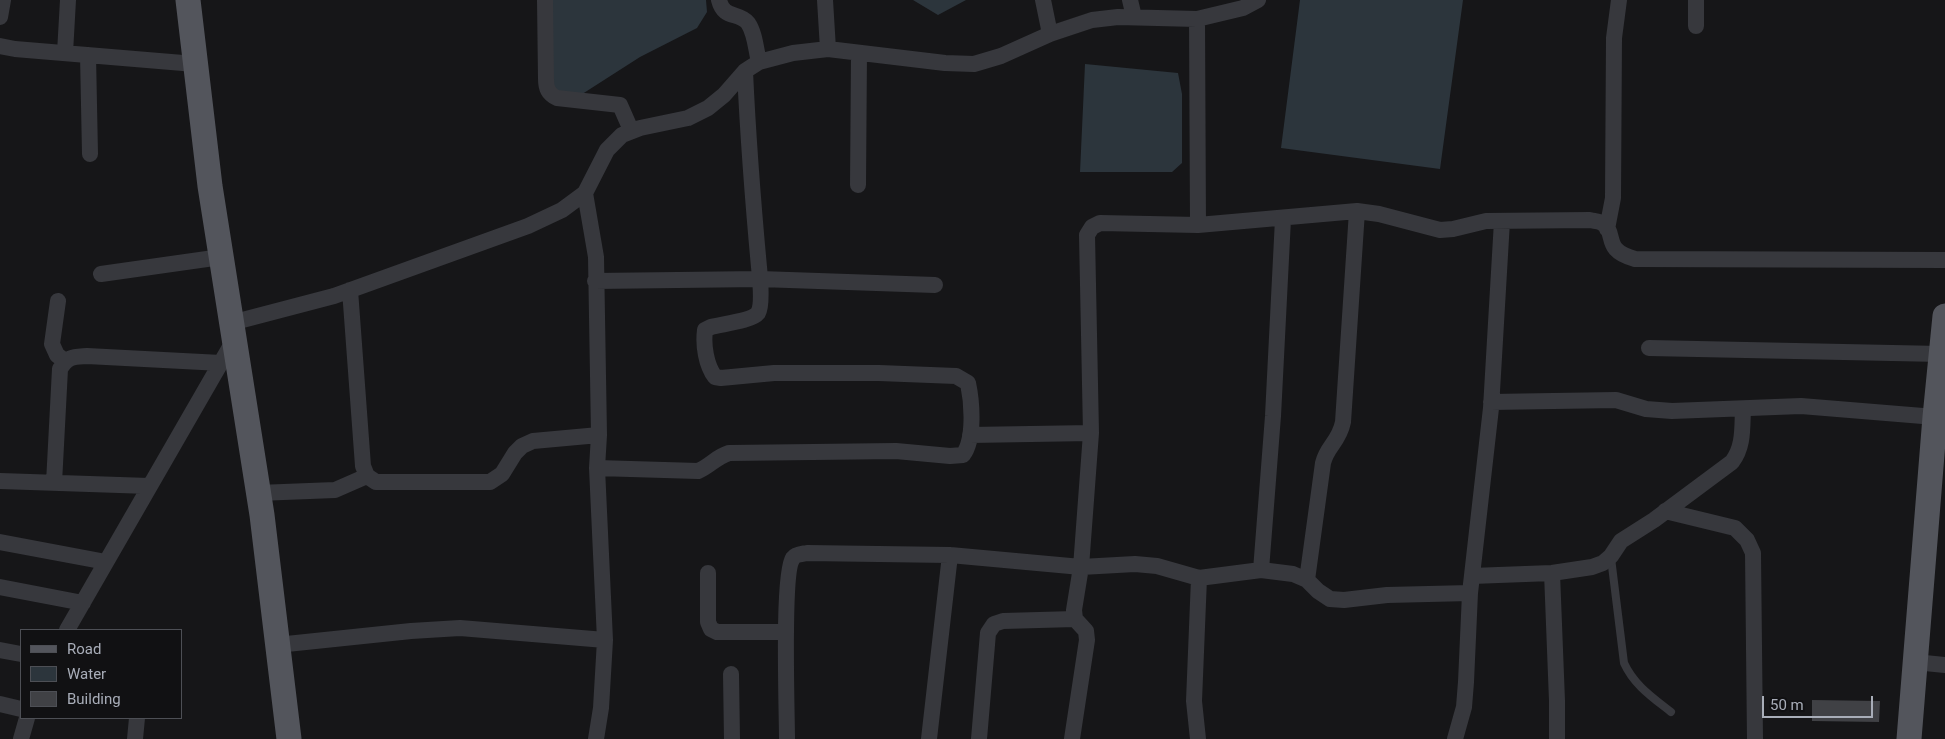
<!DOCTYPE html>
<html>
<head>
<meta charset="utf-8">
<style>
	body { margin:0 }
	#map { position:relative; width:1945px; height:739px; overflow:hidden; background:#161618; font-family:Roboto,sans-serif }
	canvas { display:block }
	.legend { position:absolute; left:20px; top:629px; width:162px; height:90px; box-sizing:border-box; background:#111113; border:1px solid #4d4f55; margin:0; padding:6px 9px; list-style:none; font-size:15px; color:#a8adb8 }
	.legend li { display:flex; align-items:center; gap:10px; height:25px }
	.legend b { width:25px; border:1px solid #4d4f55 }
	.scale { position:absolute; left:1762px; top:696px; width:111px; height:22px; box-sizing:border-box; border:2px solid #a8adb8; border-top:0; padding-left:6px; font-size:15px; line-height:18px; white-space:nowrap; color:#a8adb8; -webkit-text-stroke:4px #111113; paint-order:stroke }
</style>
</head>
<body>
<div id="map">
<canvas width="1945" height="739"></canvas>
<ul class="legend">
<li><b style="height:6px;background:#53555c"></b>Road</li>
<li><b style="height:14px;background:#2c353c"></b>Water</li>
<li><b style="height:14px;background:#404145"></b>Building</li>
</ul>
<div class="scale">50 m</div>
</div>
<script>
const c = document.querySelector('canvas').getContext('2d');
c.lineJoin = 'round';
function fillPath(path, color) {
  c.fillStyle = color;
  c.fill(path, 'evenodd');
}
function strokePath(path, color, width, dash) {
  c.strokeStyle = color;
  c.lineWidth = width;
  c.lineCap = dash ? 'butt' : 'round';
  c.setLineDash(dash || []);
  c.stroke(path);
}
fillPath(new Path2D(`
	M552,0H706L707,12L697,28L640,57L576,98L553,90Z
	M913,0H966L938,15Z
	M1300,0H1463L1440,169L1281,148Z
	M1085,64L1178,73L1182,94V163L1172,172H1080Z`), '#2c353c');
fillPath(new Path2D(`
	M1812,700L1880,701L1879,722L1812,721Z`), '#404145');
strokePath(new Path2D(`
	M1611,558L1624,663C1634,685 1652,697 1671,712`), '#37383d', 8);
strokePath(new Path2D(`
	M545,0L546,79C546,88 548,94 557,98L620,105L631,130
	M719,0C724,20 738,11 748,23C755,33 756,50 759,62
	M825,0L828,49
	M1043,0L1050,34
	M1130,0L1134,17
	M1696,0V26
	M0,17L3,0
	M1197,19L1198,225
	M0,46L15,49L195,64
	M65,53L68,0
	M88,55L90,154
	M858,185L859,53
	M585,193L596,257L599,435L597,468L605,640L601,708L596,739
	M1607,229L1613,198L1614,38L1619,0
	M101,274L221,257
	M595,281L760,279L935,285
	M350,290L363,466L367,476L376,482H490L502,474L515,453L522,446L533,441L599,435
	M58,301L52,344L57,355L65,361
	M231,323L334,296L528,226L562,210L585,193L607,150L622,135L640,128L688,118L708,108L724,95L745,71L759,62L793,53L828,49L945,63L974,64L1001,56L1050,34L1092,20L1118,17L1197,19L1243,8L1258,0
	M1649,348L1941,354
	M1491,402L1616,400L1646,409L1672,411L1801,406L1935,417
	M970,435L1091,433
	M597,468L698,471C710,466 716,457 729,453L896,451L950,456L963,455C975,439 972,402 968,383L956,376L879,373H774L721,378L715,377C706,365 703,345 705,330L711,327C721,324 752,321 758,313C763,305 760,277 759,267C753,202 748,137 745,71
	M0,481L149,486
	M54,483L60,369C68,356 73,357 87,356L221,363
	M258,493L335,490L367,476
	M1665,511L1735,528L1747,540L1753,553L1755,739
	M0,542L106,562
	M1261,570L1273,416L1283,219
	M708,573V622L711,629L717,632H786
	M1552,573L1557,701V739
	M1472,576L1552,573L1592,567L1603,563L1611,556L1621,541L1654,520L1732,462C1744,446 1742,428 1743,409
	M1307,580L1323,463C1327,446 1339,442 1343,422L1357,211
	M0,587L83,603
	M67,630L234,340
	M277,645L411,631L460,628L605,640
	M0,650L21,654
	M1915,662L1945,665
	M731,674L732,739
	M0,704L21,709
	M21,739L27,718
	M135,739L137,718
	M787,739C787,713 782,572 793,558C796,554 802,554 807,553L950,555L1081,567L1135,564L1157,566L1199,578L1261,570L1293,574L1307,580L1318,591L1330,599L1344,600L1387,595L1470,593
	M929,739L950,555
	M979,739L988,633L994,624L1003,621L1075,619
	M1072,739L1087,640L1086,631L1075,619L1074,610L1081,567L1091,433L1087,235L1092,227L1100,223L1198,225L1357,211L1379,214L1440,230L1453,229L1486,221L1590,220C1593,221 1599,221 1602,223C1618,233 1601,250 1635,259L1945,260
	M1198,739L1194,701L1199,578
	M1455,739L1464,707L1466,682L1470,593L1491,408L1502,221`), '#37383d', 16);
strokePath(new Path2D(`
	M188,0L210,186L262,515L289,739
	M1909,739L1935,417L1945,316`), '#53555c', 25);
</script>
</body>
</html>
